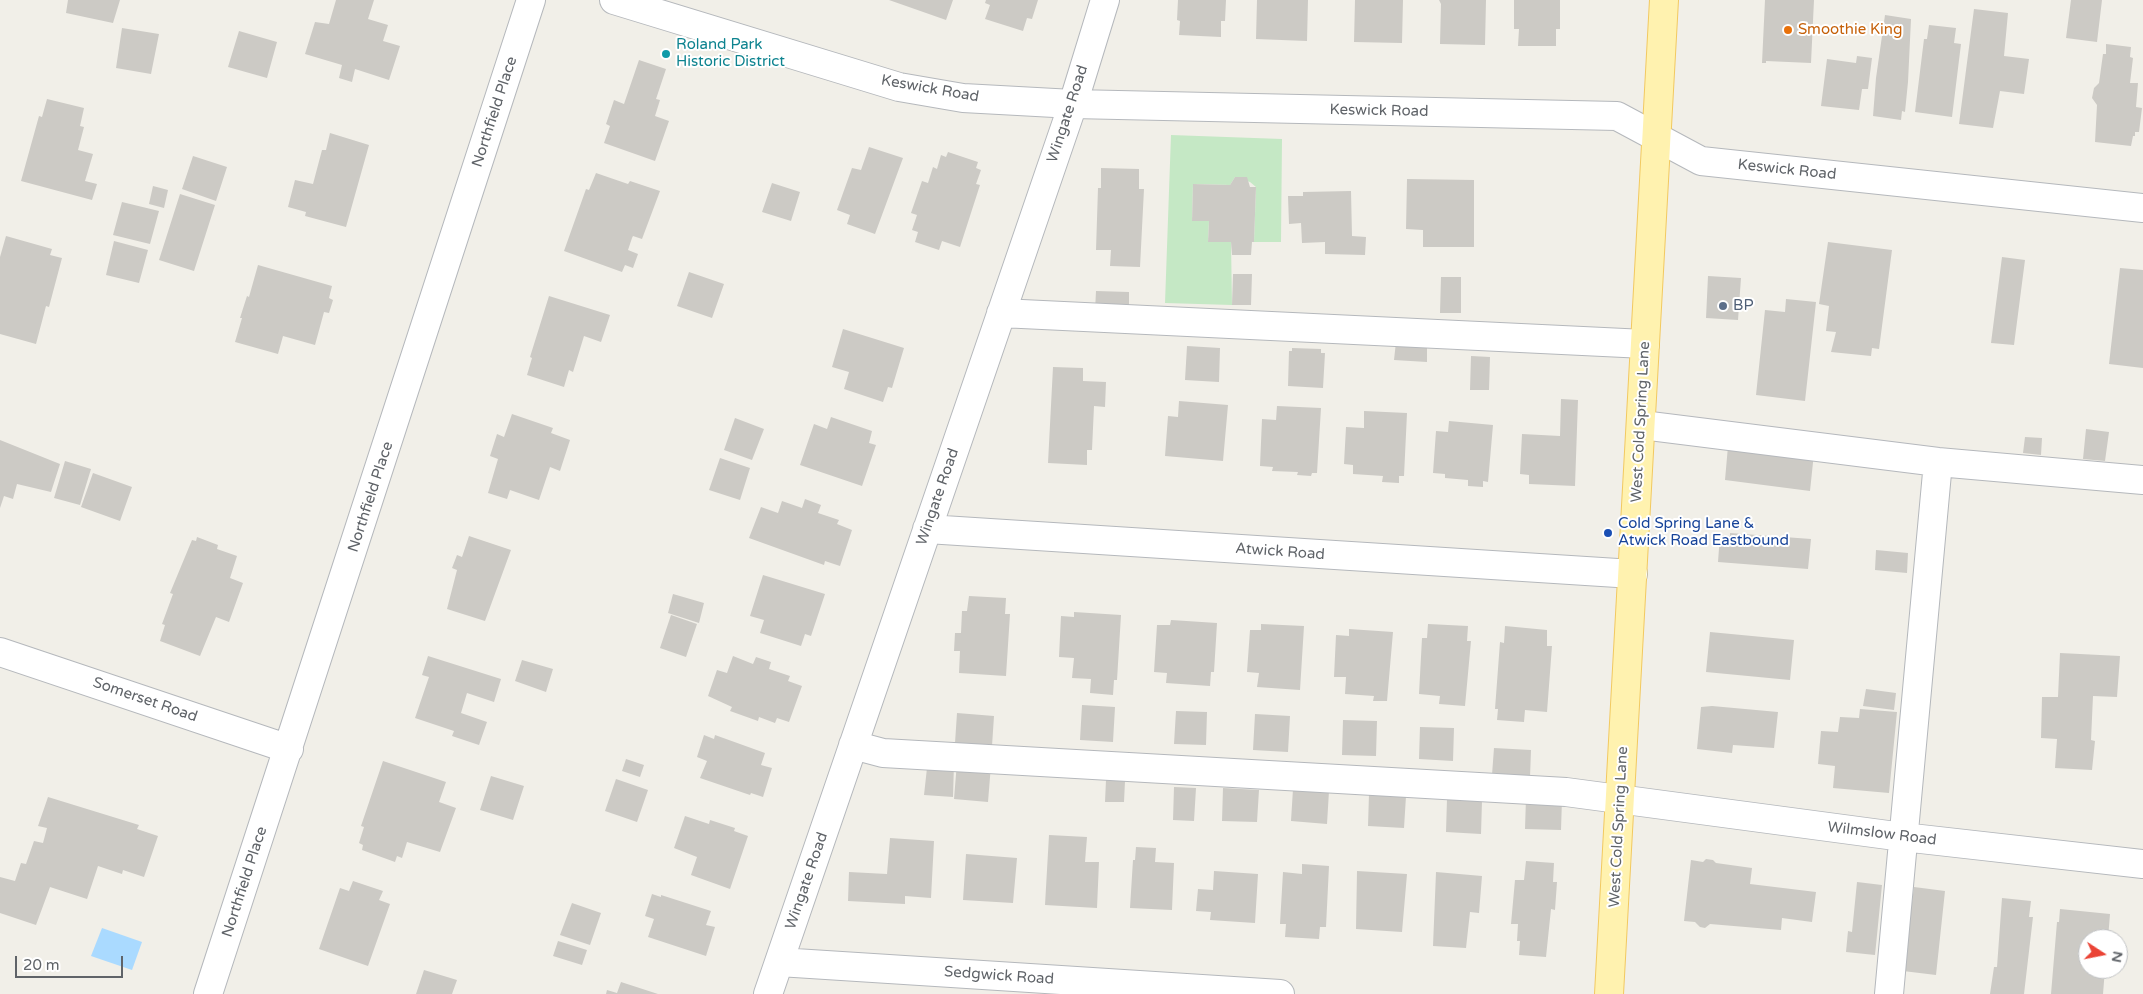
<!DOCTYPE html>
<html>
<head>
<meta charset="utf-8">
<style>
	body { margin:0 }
	#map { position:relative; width:2143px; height:994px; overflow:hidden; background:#f1efe8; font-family:"Varela Round",sans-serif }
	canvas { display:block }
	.north { position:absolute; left:2078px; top:929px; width:50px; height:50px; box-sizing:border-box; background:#fff; border:1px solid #bfc1c3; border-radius:50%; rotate:101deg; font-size:14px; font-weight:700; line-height:20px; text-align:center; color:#5f6368 }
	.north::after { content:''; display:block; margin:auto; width:18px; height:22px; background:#ea4335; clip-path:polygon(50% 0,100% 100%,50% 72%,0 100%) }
	.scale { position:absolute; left:15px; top:956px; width:108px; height:22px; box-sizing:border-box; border:2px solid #5f6368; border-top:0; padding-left:6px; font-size:15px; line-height:18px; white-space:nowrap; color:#5f6368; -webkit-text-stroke:4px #fff; paint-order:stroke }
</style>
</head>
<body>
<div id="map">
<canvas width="2143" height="994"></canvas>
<div class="north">N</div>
<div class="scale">20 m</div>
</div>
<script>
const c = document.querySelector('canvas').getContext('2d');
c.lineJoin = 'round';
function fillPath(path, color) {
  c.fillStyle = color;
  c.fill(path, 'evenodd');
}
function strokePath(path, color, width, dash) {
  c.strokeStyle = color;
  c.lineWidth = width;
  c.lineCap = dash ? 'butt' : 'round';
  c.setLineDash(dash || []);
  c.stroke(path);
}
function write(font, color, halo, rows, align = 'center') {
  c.font = font + ' "Varela Round",sans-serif';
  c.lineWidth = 4;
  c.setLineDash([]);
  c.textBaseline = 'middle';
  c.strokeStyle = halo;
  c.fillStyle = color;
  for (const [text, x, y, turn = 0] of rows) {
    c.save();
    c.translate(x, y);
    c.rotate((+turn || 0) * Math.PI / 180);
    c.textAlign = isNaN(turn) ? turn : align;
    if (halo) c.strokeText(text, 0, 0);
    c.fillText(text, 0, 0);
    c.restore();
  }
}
fillPath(new Path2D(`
	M1171,135L1282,139L1281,242H1254L1256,187L1250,182L1235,177L1230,185L1193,184L1192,221H1209L1208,242H1231L1232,305L1165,303Z`), '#c5e8c5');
fillPath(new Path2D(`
	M102,928L142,942L132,970L91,956Z`), '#aadaff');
fillPath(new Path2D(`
	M68,0H120L113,23L66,13Z
	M336,0H374L368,19L388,25L383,41L400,46L389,80L355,69L352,82L339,78L342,65L305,54L315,22L329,24Z
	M889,0H953L946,20Z
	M986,0H1038L1032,19L1027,18L1023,31L985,19L990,5L985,3Z
	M1178,0H1226L1225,21H1221V37L1179,35L1180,21L1177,20Z
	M1257,0H1308L1307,41L1256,39Z
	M1355,0H1403L1402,43L1354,42Z
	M1439,0H1486L1485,45L1440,44L1441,4Z
	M1514,0H1560V29H1556V46H1518L1519,29H1514Z
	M1765,0H1814L1811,63L1766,61V63H1762Z
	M2071,0H2102L2097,42L2066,38Z
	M1974,9L2008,13L2004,56L2029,59L2024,94L2000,91L1993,128L1959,124Z
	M1885,15L1911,19L1908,82L1905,112L1902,111L1901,120L1873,116L1876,78Z
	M1929,25L1956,28L1954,43L1961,44L1952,117L1915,112L1924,39H1927Z
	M122,28L159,34L151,74L116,68Z
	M239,31L277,42L267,78L228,67Z
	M2106,44L2131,47L2130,57L2133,58L2130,83H2138L2136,107L2142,108L2139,132H2135V136H2133L2131,146L2095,142L2097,105L2092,98L2094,88L2099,83L2103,54H2106Z
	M1857,56L1872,58L1868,89H1862L1859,110L1821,106L1827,59L1856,63Z
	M639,60L666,69L656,99L660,100L655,116L669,121L655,161L604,143L610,126L606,124L614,100L624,104Z
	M47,99L84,108L80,126L84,127L78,150L93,154L85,181L97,184L92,200L21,181L39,116L42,117Z
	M330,133L369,145L346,227L305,216L306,212L288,207L295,180L313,184L322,150H326Z
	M869,147L903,158L875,234L847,224L850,215L837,210L852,168L861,170Z
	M948,152L978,162L976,168L981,170L976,184L980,185L960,247L942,241L939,250L915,242L918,232L912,230L917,215L911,213L922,181L928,183L933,167L937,169L941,155L946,157Z
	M193,156L227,167L216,201L182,189Z
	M1101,168L1139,169V189H1144L1140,267L1110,266L1111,250H1096L1098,188H1101Z
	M596,173L628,184L630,181L660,191L642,239L633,236L632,238L628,250L638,254L633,268L625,265L622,272L564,251L586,189L589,190Z
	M1235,177H1247L1250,187H1256L1254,242H1252L1251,255H1232L1231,242H1208L1209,221H1192L1193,184L1230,185Z
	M1407,179L1474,180V247H1423V230L1406,229Z
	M772,183L800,192L791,221L762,212Z
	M153,186L168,190L164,208L149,204Z
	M1351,191L1352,236L1366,237L1365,255L1325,254V242L1302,243L1301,223L1289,224L1288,196H1303V192Z
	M180,194L215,205L194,271L159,260Z
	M122,202L159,211L150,244L113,235Z
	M6,236L52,249L50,255L62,258L49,307L46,306L36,344L0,334V257Z
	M114,241L148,250L139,283L106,275Z
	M1828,242L1892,250L1879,349L1872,348L1871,356L1831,352L1836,332L1826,331L1829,306L1819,304Z
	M2002,257L2025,260L2014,345L1991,343Z
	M258,265L332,286L329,298L333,300L329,313L324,312L315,345L283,336L278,354L235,342L242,318H240L247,296L249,297Z
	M2120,268L2143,270V368L2109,364Z
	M689,272L724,284L712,318L677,306Z
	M1233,274H1252L1251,305H1232Z
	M1708,276L1741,278L1738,320L1706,318Z
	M1441,277H1461V313H1440Z
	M1096,291L1129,292V312L1095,311Z
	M549,296L610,315L601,342L584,336L573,372L569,370L564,387L527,375L532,358L530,357Z
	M1786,299L1816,302L1805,401L1756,395L1765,310L1785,312Z
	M843,329L904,348L892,388L888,387L883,402L844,389L849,372L832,367Z
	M1396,342L1427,345V362L1394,360Z
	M1187,346L1220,348L1219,382L1185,380Z
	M1292,348L1321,349V353H1325L1323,388L1288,386L1289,351H1292Z
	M1471,356L1490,357L1489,390H1470Z
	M1053,367L1083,368V381L1106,382L1105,407L1094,406L1092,450H1087V465L1048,463Z
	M1561,399L1578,400L1575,486L1529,484V475L1520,474L1522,434L1560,436Z
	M1179,401L1228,405L1223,461L1165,456L1168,416L1178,417Z
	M1277,406L1321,408L1317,473H1312L1311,476L1297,475L1298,472L1272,471L1273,467L1260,466L1262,419L1276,420Z
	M1364,411L1407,413L1404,476H1399V483L1382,482L1383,476L1353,474V465L1344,464L1346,427L1364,428Z
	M512,414L553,428L551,433L570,440L560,471L550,467L539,500L510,490L507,499L488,493L498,459L490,456L497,434L504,437Z
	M831,417L872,431L869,443L876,445L862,486L800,465L814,424L827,429Z
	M735,418L764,429L752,460L724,450Z
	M1449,421L1493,425L1488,482L1483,481V487L1468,486V480L1445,478V474L1433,473L1436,431L1448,432Z
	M2086,429L2109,432L2105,461L2083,459Z
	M2025,437L2042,438L2041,455L2023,453Z
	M0,440L60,464L51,492L17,484L13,499L4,496L0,508Z
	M1728,446L1814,453L1810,491L1725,480Z
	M720,458L750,468L740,500L709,490Z
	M65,461L91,469L80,505L54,498Z
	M93,473L132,487L120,521L81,507Z
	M805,499L821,505L818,513L839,520L837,524L852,530L840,566L825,561L824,565L749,538L761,507L778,513L782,501L802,508Z
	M1730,533L1811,539L1808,569L1718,562L1720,535L1730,536Z
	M469,536L511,550L485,621L447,609L457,570L452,568L457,555L462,557Z
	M197,537L218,545L217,549L237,556L230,578L243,583L229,622L216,617L200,656L160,641L165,625L162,624L173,594L170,593L192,540L196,541Z
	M1876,550L1908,553L1907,573L1875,570Z
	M763,575L825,594L811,636L805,634L801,646L760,633L764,620L750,616Z
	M673,594L704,603L699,623L668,613Z
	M969,596L1006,598L1005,614H1010L1006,676L959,673L960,651H954L955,633H961L962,611H967Z
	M1074,612L1121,615L1117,680H1114L1113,695L1090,693L1091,679L1072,678L1074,658L1059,657L1061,616L1074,617Z
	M671,615L697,624L686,657L660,648Z
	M1171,620L1217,623L1214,672H1211L1210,686L1166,683L1167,673L1154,672L1157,625H1170Z
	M1261,624L1304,626L1300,690L1257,687L1259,673L1247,672L1250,630H1261Z
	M1428,624L1468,626L1467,641H1471L1465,706L1439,704L1440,696L1419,694L1422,638H1427Z
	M1505,626L1547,630V646H1552L1547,712L1525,710L1524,722L1497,720L1498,709H1495L1500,642L1504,643Z
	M1349,629L1393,632L1387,701H1373L1374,696L1345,694L1346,677H1334L1336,635L1349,636Z
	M1710,632L1794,640L1790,680L1706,672Z
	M2060,653L2120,656L2117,697L2093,696L2091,740L2095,741L2092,770L2055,768L2057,739L2041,738L2042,697H2058Z
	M428,656L501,679L494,702L467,693L461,713L487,722L479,745L452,736L454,731L415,718L429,677L422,675Z
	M733,656L753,664L756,657L771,662L769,669L790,676L788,681L802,686L789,722L777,718L775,723L759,717L758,721L730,711L732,707L708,696L717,670L727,673Z
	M522,660L553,669L546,692L515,681Z
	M1866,689L1896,693L1894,710L1863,706Z
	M1082,705L1115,707L1113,742L1080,740Z
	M1712,706L1778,712L1774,748L1733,745L1732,753L1697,749L1701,707Z
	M1860,709L1897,712L1889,793L1833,788L1835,766L1818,764L1821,731L1838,732L1840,717L1859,718Z
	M1176,711L1207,712L1206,745L1174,744Z
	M957,713L994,716L992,746L955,743Z
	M1255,714L1290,716L1288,752L1253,750Z
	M1343,720L1377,721L1376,756L1342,755Z
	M1420,727L1454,728L1453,761L1419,759Z
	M704,735L714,739L715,735L765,753L761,765L772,768L763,797L751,793L750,795L700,778L707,761L697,757Z
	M1494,748L1531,750L1530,777L1492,775Z
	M626,759L644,765L640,777L622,771Z
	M383,761L446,782L439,802L456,808L440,852L407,842L402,858L397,856L395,862L362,850L363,845L359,843L364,827L361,826Z
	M957,762L991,765L988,802L954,799Z
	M954,763L953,797L924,795L927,768Z
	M491,776L524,786L513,820L480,810Z
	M616,779L648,790L637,822L605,811Z
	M1106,780L1125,781L1124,802H1105Z
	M1174,787L1196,788L1194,821L1173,820Z
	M1223,788L1259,790L1257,822L1222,821Z
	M1293,789L1329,791L1327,824L1291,821Z
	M1369,794L1406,796L1404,828L1368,826Z
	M48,797L139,825L137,829L158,836L144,877L123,870L122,874L98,866L87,899L50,887L36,925L0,913V877L15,881L21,863L26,864L34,841L43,843L47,828L38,826Z
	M1526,798L1562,799L1561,830L1525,829Z
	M1447,799L1482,801L1481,834L1446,832Z
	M685,816L709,824L710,820L735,828L734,831L748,836L730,889L691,875L697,857L674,848Z
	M1049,835L1087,837L1085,862H1099L1097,908L1045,905Z
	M890,838L934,841L931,898L905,896V904L848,901L849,872L887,874Z
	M1136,847L1156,848L1155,862L1174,863L1172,910L1130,908L1133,860H1135Z
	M966,854L1017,858L1013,903L963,900Z
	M1706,859L1713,860L1716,863L1752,868L1750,884L1816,892L1812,922L1782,918L1781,930L1710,924L1705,928L1700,927L1695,922L1684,921L1691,860L1703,862Z
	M1526,861L1554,863L1553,882H1557L1555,910L1551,909L1546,957L1519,955L1520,941H1517L1518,924H1511L1515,880H1524Z
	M1302,864L1329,866L1326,927H1320L1319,939L1285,937L1286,924H1280L1283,872L1302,874Z
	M1214,871L1258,874L1255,923L1210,920L1211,912L1196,911L1198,889L1213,890Z
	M1357,871L1407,874L1402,932L1356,929Z
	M1436,872L1482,876L1479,913L1470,912L1466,948L1433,946Z
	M353,881L383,891L379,900L390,904L368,966L319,949L340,888L349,891Z
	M1857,882L1882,885L1875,955L1846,952L1848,931L1852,932Z
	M1914,887L1945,891L1936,975L1903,971Z
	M652,894L661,897V895L711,911L706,925L715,927L706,956L648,937L654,919L645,916Z
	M2002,898L2031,901L2029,917H2033L2024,994H1990L1994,967H1997Z
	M572,903L601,913L590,945L560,935Z
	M2060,909L2110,914L2108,939H2088V969H2105L2103,994H2051L2057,922H2059Z
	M558,941L587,950L582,965L553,956Z
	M424,970L457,980L452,994H416Z
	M621,982L658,994H606L607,990L617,993Z`), '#cccac5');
const minor = new Path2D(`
	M614,0L899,87L963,98L1073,104L1617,116L1701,161L2143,208
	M1001,313L1645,344
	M1642,425L1938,462L2143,480
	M927,529L1633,574
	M0,652L289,749
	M853,745L883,753L1566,792L1903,837L2143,864
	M779,962L1280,994
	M208,994L531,0
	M768,994L1073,104L1105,0
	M1889,994L1938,462`);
const major = new Path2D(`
	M1609,994L1664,0`);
strokePath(minor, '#b5b8bc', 30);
strokePath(major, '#f2c960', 30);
strokePath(minor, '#fff', 28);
strokePath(major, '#fff2af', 28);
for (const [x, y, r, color] of [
	[1788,30,5,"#e8710a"],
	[666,54,5,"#0f9aa8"],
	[1723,306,5,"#5c6f8a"],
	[1608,533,5,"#1a4fb4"]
]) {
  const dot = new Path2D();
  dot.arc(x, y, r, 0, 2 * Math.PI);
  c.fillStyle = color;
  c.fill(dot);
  strokePath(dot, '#fff', 2);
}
write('15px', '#c56008', '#fff', [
	["Smoothie King",1798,30]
], 'left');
write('15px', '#0d838f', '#fff', [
	["Roland Park",676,45],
	["Historic District",676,62]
], 'left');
write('15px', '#5f6368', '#fff', [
	["Keswick Road",930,89,10],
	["Keswick Road",1379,111,1],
	["Northfield Place",495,112,-72],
	["Wingate Road",1068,114,-72],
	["Keswick Road",1787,170,6],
	["West Cold Spring Lane",1641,422,-87],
	["Northfield Place",371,497,-72],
	["Wingate Road",938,497,-71],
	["Atwick Road",1280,552,4],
	["Somerset Road",145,700,19],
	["West Cold Spring Lane",1619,827,-87],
	["Wilmslow Road",1882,834,7],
	["Wingate Road",807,881,-71],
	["Northfield Place",245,882,-72],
	["Sedgwick Road",999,976,4]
]);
write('15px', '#4e5e75', '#fff', [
	["BP",1733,306]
], 'left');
write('15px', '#164399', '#fff', [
	["Cold Spring Lane &",1618,524],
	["Atwick Road Eastbound",1618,541]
], 'left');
</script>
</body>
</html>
